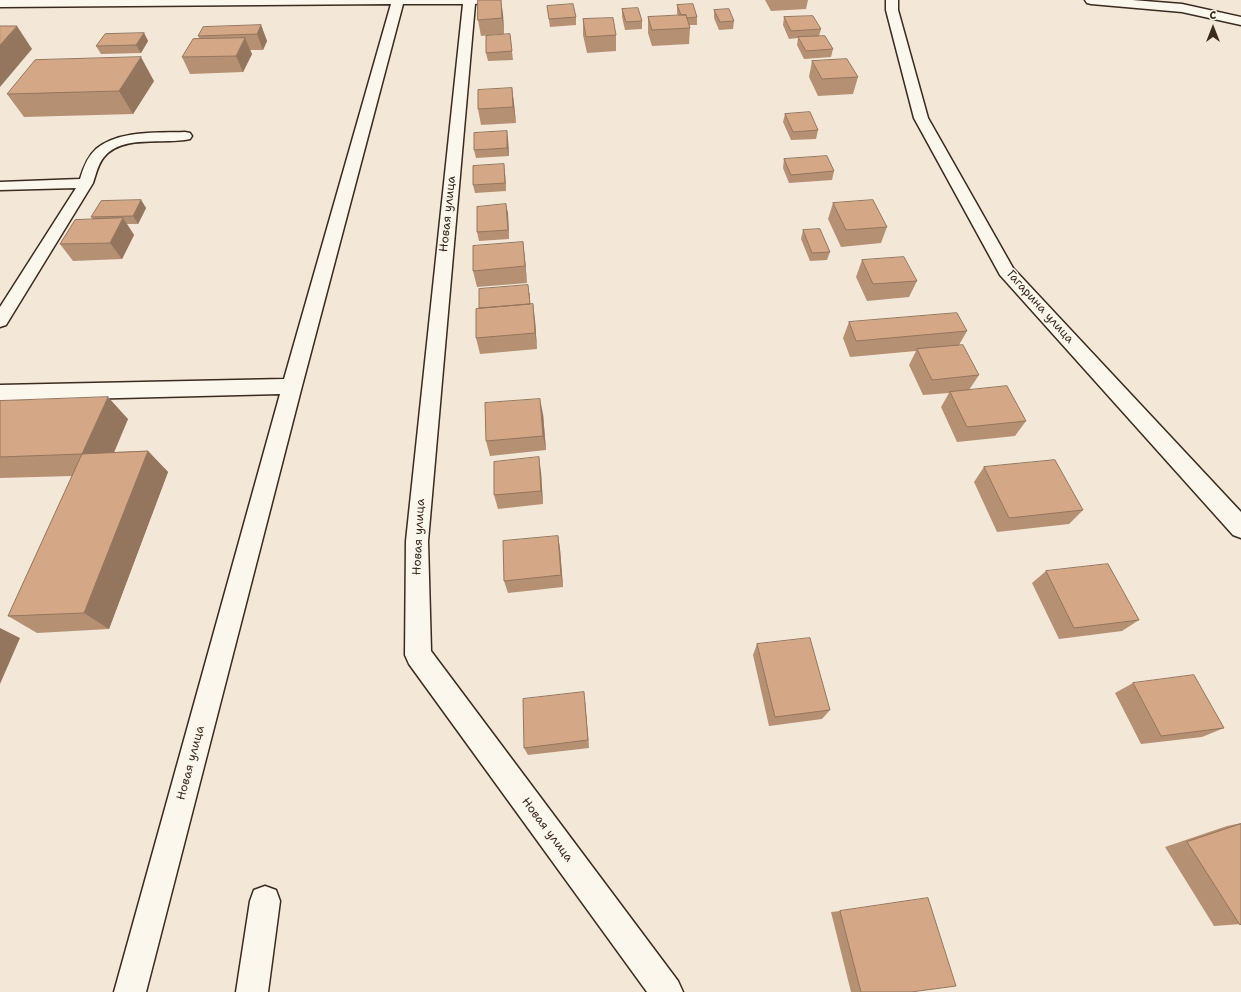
<!DOCTYPE html>
<html>
<head>
<meta charset="utf-8">
<style>
	body { margin:0 }
	#map { position:relative; width:1241px; height:992px; overflow:hidden; background:#f3e7d8; font-family:"Shantell Sans",sans-serif }
	canvas { display:block }
	.north { position:absolute; left:1193px; top:8px; width:40px; height:40px; -webkit-text-stroke:3px #fbf7ec; paint-order:stroke; rotate:0deg; font-size:11px; font-weight:700; line-height:16px; text-align:center; color:#3b2a1e }
	.north::after { content:''; display:block; margin:auto; width:14px; height:18px; background:#3b2a1e; clip-path:polygon(50% 0,100% 100%,50% 72%,0 100%) }
</style>
</head>
<body>
<div id="map">
<canvas width="1241" height="992"></canvas>
<div class="north">С</div>
</div>
<script>
const c = document.querySelector('canvas').getContext('2d');
c.lineJoin = 'round';
function strokePath(path, color, width, dash) {
  c.strokeStyle = color;
  c.lineWidth = width;
  c.lineCap = dash ? 'butt' : 'round';
  c.setLineDash(dash || []);
  c.stroke(path);
}
function fillPath(path, color) {
  c.fillStyle = color;
  c.fill(path, 'evenodd');
}
function write(font, color, halo, rows, align = 'center') {
  c.font = font + ' "Shantell Sans",sans-serif';
  c.lineWidth = 3;
  c.setLineDash([]);
  c.textBaseline = 'middle';
  c.strokeStyle = halo;
  c.fillStyle = color;
  for (const [text, x, y, turn = 0] of rows) {
    c.save();
    c.translate(x, y);
    c.rotate((+turn || 0) * Math.PI / 180);
    c.textAlign = isNaN(turn) ? turn : align;
    if (halo) c.strokeText(text, 0, 0);
    c.fillText(text, 0, 0);
    c.restore();
  }
}
const service = new Path2D(`
	M185,132L190,133L192,136L190,139C164,145 123,134 104,157C98,164 96,174 93,183L6,325L0,327V307L76,188L0,190V182L80,179C83,169 87,157 96,149C119,130 157,133 185,132Z`);
const minor = new Path2D(`
	M0,0H485L483,3L475,4L428,541L431,651L678,981L683,992H647L409,664L405,655L406,541L463,4H403L302,386L146,992H114L280,394L0,401V385L284,379L391,4L0,7Z
	M886,0H898V10L928,118L1013,268L1241,512V538L1233,535L1000,275L914,118L886,10Z
	M1085,0H1132L1182,4L1241,17V25L1182,12L1091,4L1087,3Z
	M265,886L276,890L280,901L268,992H236L250,901L254,890Z`);
strokePath(service, '#3b2a1e', 3);
strokePath(minor, '#3b2a1e', 3);
fillPath(service, '#fbf7ec');
fillPath(minor, '#fbf7ec');
fillPath(new Path2D(`
	M765,0H808L806,9L771,11Z
	M677,5L697,17V25H690V28L689,44L652,46L648,33V17L678,16L677,13Z
	M547,6L576,17V25L550,27Z
	M622,9L642,21V29L625,30L622,17Z
	M714,10L734,21L733,29L719,30L714,18Z
	M503,14L504,34L481,36L478,20Z
	M784,17L821,29L819,36L833,49L831,57L804,59L797,45L798,38L789,39L783,25Z
	M583,19L616,35V51L587,53L583,35Z
	M261,25L267,41L263,50H250L252,54L243,72L190,74L182,57L200,39L198,36Z
	M144,33L148,41L141,53L101,54L96,46Z
	M511,43L513,60L488,61L486,53Z
	M812,61L858,77L853,94L818,96L809,77Z
	M154,81L133,114L24,117L7,94Z
	M512,88L514,104L516,123L481,125L478,109Z
	M785,114L818,130L816,139L791,140L783,122Z
	M508,139L509,156L476,158L474,150Z
	M784,159L834,171L832,180L789,183L783,168Z
	M505,173L506,191L475,193L473,185Z
	M141,200L146,208L138,224H127L134,235L122,259L73,261L60,244L93,219L91,217Z
	M833,203L887,227L881,243L841,247L828,219Z
	M508,213L509,239L479,241L477,232Z
	M803,230L830,252L827,260L810,261L801,239Z
	M523,242L525,259L527,283L477,287L473,271Z
	M862,260L917,281L909,297L867,301L856,277Z
	M479,289L530,293V305L535,320L537,349L480,354L476,338L479,309Z
	M849,322L967,331L959,345L979,375L969,390L1026,421L1015,436L957,442L941,407L949,393L923,395L909,365L916,351L850,357L843,338Z
	M0,401L128,419L114,452L148,451L168,472L109,629L37,633L8,616L72,476L0,478Z
	M543,414L546,450L490,456L486,441Z
	M984,467L1083,510L1069,524L997,532L974,482Z
	M541,472L543,504L498,509L494,495Z
	M558,536L560,549L563,587L508,593L504,581Z
	M1046,571L1139,620L1122,631L1059,639L1032,583Z
	M757,644L830,710L822,719L769,726L753,655Z
	M1133,683L1224,728L1202,737L1141,744L1115,693Z
	M585,701L589,748L528,755L524,748Z
	M1241,823V924L1214,926L1165,847L1227,826Z
	M840,911L911,992H851L831,912Z`), '#b69073');
fillPath(new Path2D(`
	M501,0L503,14L504,34L502,18Z
	M261,25L267,41L263,50L257,34Z
	M17,26L32,49L0,87V45Z
	M144,33L148,41L141,53L136,45Z
	M245,38L252,54L243,72L236,56Z
	M141,57L154,81L133,114L119,91Z
	M512,88L514,104L516,123L513,107Z
	M507,131L508,139L509,156L507,148Z
	M504,164L505,173L506,191L505,183Z
	M141,200L146,208L138,224L133,216Z
	M506,204L508,213L509,239L508,230Z
	M123,218L134,235L122,259L110,243Z
	M523,242L525,259L527,283L525,266Z
	M533,304L535,320L537,349L535,333Z
	M108,397L128,419L105,474L82,454Z
	M540,399L543,414L546,450L543,436Z
	M148,451L168,472L109,629L84,613Z
	M539,457L541,472L543,504L541,491Z
	M558,536L560,549L563,587L561,575Z
	M0,628L20,638L0,684Z
	M584,692L585,701L589,748L588,740Z`), '#94765e');
const building = new Path2D(`
	M478,0H501L502,18L478,20Z
	M573,4L576,17L549,19L547,6Z
	M693,4L697,17L687,18L686,15H681L677,5Z
	M638,8L642,21L626,22L622,9Z
	M729,9L734,21L720,22L714,10Z
	M686,15L690,28L652,30L648,17Z
	M813,16L821,29L791,31L784,17Z
	M613,18L616,35L586,37L583,19Z
	M261,25L257,34L198,36L203,27Z
	M0,26H17L0,45Z
	M144,33L136,45L96,46L105,34Z
	M510,34L512,51L486,53V36Z
	M825,36L833,49L806,51L798,37Z
	M245,38L236,56L182,57L193,39Z
	M141,57L119,91L7,94L35,60Z
	M847,59L858,77L822,79L812,61Z
	M512,88L513,107L478,109V90Z
	M810,112L818,130L793,132L785,114Z
	M507,131V148L474,150V133Z
	M827,156L834,171L791,175L784,159Z
	M504,164L505,183L473,185V166Z
	M141,200L133,216L91,217L101,201Z
	M873,200L887,227L846,230L833,203Z
	M506,204L508,230L477,232V207Z
	M123,218L110,243L60,244L75,220Z
	M820,229L830,252L812,253L803,230Z
	M523,242L525,266L473,271V246Z
	M904,257L917,281L873,284L862,260Z
	M528,285L530,304L479,308V289Z
	M533,304L535,333L476,338V309Z
	M957,313L967,331L856,341L849,322Z
	M963,345L979,375L932,380L917,349Z
	M1007,386L1026,421L967,427L950,392Z
	M108,397L82,454L148,451L84,613L8,616L82,454L0,457V401Z
	M540,399L543,436L486,441L485,403Z
	M539,457L541,491L494,495V462Z
	M1055,460L1083,510L1009,518L984,467Z
	M558,536L561,575L504,581L503,541Z
	M1108,564L1139,620L1074,628L1046,571Z
	M810,638L830,710L775,717L757,644Z
	M1194,675L1224,728L1161,736L1133,683Z
	M584,692L588,740L524,748L523,699Z
	M1241,824V924L1240,925L1187,842Z
	M928,898L956,986L911,992H861L840,911Z`);
fillPath(building, '#d4a886');
strokePath(building, '#94765e', 1);
write('12px', '#3b2a1e', '#fbf7ec', [
	["Новая улица",448,214,-84],
	["Гагарина улица",1040,307,48],
	["Новая улица",419,537,-87],
	["Новая улица",191,763,-75],
	["Новая улица",547,830,53]
]);
</script>
</body>
</html>
